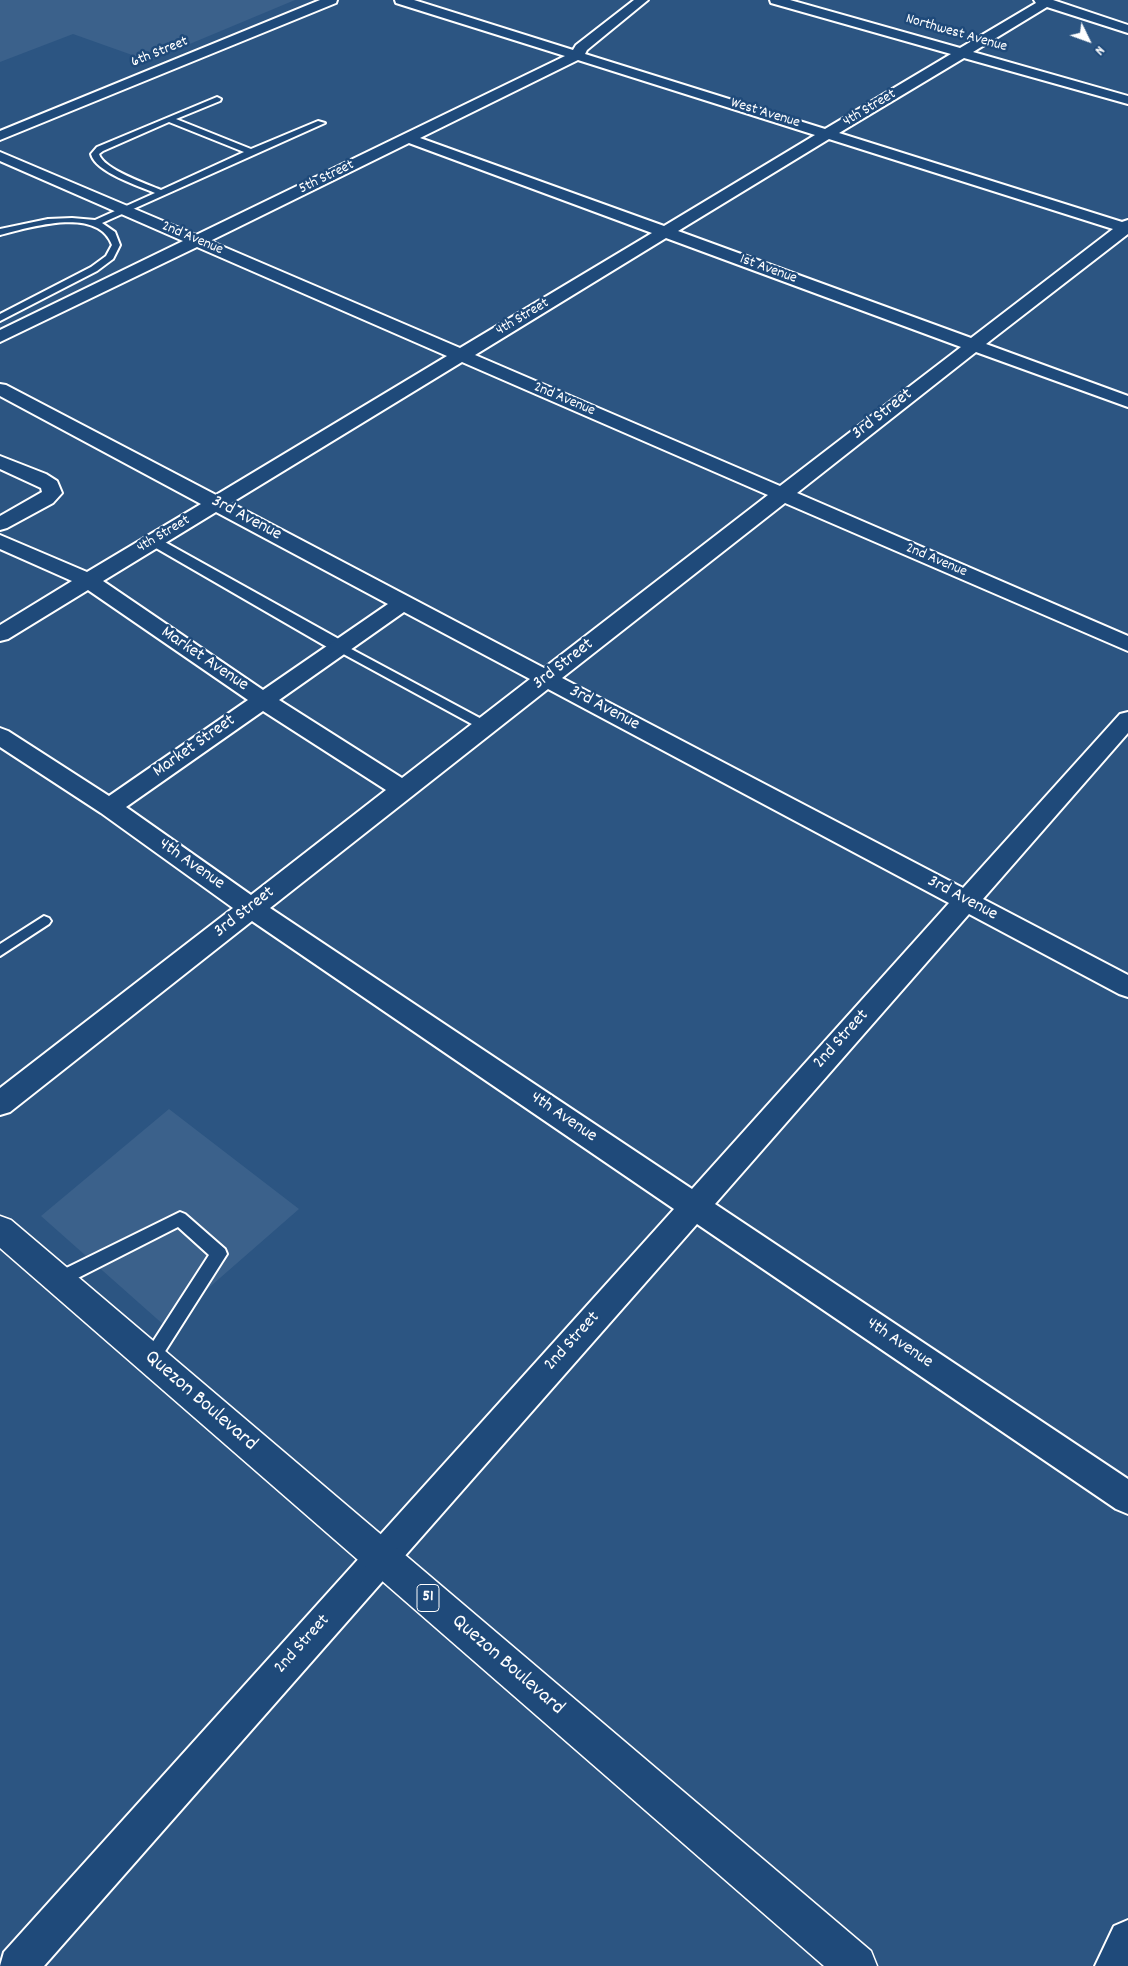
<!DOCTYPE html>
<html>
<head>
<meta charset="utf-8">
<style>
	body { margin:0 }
	#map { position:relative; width:1128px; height:1966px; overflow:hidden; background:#2c5582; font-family:Dekko,sans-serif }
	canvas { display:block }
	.north { position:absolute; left:1063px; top:15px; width:50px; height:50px; -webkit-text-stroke:4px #1f4a7a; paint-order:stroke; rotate:132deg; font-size:14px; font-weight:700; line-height:20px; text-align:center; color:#fff }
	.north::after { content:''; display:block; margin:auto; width:18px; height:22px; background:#fff; clip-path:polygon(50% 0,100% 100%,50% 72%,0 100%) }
</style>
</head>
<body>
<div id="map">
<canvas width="1128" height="1966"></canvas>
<div class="north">N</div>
</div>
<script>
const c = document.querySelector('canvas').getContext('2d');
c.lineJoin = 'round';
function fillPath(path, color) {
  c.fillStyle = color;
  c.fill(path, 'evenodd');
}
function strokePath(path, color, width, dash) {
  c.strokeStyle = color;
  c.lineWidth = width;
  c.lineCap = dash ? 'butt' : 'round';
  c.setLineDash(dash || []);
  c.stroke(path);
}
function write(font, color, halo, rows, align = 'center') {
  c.font = font + ' Dekko,sans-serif';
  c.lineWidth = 5;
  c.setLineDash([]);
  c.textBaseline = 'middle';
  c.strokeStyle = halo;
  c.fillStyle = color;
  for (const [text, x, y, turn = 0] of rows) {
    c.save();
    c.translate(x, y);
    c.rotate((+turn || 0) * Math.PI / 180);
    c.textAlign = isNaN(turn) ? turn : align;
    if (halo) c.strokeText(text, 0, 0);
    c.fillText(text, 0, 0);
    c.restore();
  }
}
fillPath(new Path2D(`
	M0,0H295L149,61L73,34L0,62Z
	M169,1109L299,1209L165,1326L41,1216Z`), '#3b618b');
const service = new Path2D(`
	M217,97L221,99L220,101L176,119L251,149L318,121L325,123L102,223L115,232L120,245L113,259L97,271L0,321V314L91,267L106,256L112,245C98,206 30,227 0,235V229L48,219L72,218L95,220L155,193C139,186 95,172 91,154L97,147ZM169,122L244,152L161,190C147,184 103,169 99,154L103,151Z
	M340,643L489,723L491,726L485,730L481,729L336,650L334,647Z
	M44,916L49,918L51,921L49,924L0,956V944Z
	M180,1212L185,1214L225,1249L227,1254L157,1364L151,1367L145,1364L143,1359L145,1354L209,1255L178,1227L64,1285L58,1287L52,1285L50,1280L52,1275Z`);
const pedestrian = new Path2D(`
	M154,536L346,643L348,647L346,651L340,652L334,651L149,544L146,541L149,538Z`);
const minor = new Path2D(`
	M320,0H337L336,3L0,140V131Z
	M395,0H414L573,50L576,45L634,0H648L587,50L585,54L825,129L951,54L771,3L770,0H790L960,48L1036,3L1034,0H1053L1128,25V33L1047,7L973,52L1128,96V104L964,58L839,133L1122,222L1128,220V234L986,344L1128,396V407L976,352L797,493L1128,636V651L785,503L562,678L963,888L1120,714L1128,712V733L983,899L1128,975V997L1119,994L969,914L715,1204L1128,1479V1514L1116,1509L697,1224L44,1966H0L4,1952L674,1209L252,921L10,1112L0,1115V1088L233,908L101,813L0,747V728L8,731L109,796L248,700L88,590L8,639L0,641V625L72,581L0,549V535L87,572L201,504L0,396V384L6,385L216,495L447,356L197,247L0,342V330L183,241L0,161V152L196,235L565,56L396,3ZM578,60L815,135L664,226L420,138ZM829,139L1113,229L971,338L678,231ZM409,143L652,233L460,348L210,241ZM666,238L961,347L780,486L475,355ZM462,362L768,495L544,668L231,503ZM216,512L388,604L263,690L103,581ZM404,612L530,679L402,778L279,700ZM548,689L949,903L692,1189L270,908ZM263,711L386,790L251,895L126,807Z
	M0,456L46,474L57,481L62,493L53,503L7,528L0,530V516L42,492L41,488L0,469Z
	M1128,1920V1966H1095L1114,1926Z`);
const trunk = new Path2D(`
	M0,1216L11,1220L871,1951L877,1966H824L0,1248Z`);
strokePath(service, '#fff', 4);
strokePath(pedestrian, '#fff', 4);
strokePath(minor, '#fff', 4);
strokePath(trunk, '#fff', 3);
fillPath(service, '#1f4a7a');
fillPath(pedestrian, '#1f4a7a');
fillPath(minor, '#1f4a7a');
fillPath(trunk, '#1f4a7a');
write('15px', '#fff', '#1f4a7a', [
	["Northwest Avenue",956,34,16],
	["6th Street",160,53,-22],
	["4th Street",870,109,-31],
	["West Avenue",765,114,17],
	["5th Street",327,178,-26],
	["2nd Avenue",192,239,23],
	["1st Avenue",768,270,20],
	["4th Street",523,318,-31],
	["2nd Avenue",564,400,23],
	["4th Street",164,535,-31],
	["2nd Avenue",936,561,23]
]);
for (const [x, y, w] of [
	[428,1598,22]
]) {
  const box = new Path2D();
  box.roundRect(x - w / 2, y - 13.5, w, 27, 4);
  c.fillStyle = '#1f4a7a';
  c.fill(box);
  strokePath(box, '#fff', 1);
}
write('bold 16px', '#fff', null, [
	["51",428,1598]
]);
write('18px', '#fff', '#1f4a7a', [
	["3rd Street",883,415,-38],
	["3rd Avenue",246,519,28],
	["Market Avenue",204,660,34],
	["3rd Street",564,665,-38],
	["3rd Avenue",604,709,28],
	["Market Street",195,747,-35],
	["4th Avenue",191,865,35],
	["3rd Avenue",962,899,28],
	["3rd Street",245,913,-38],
	["2nd Street",842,1040,-48],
	["4th Avenue",563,1118,34],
	["2nd Street",573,1342,-48],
	["4th Avenue",899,1344,34],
	["2nd Street",303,1645,-48]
]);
write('21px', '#fff', '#1f4a7a', [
	["Quezon Boulevard",200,1402,41],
	["Quezon Boulevard",507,1666,41]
]);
</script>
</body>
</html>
